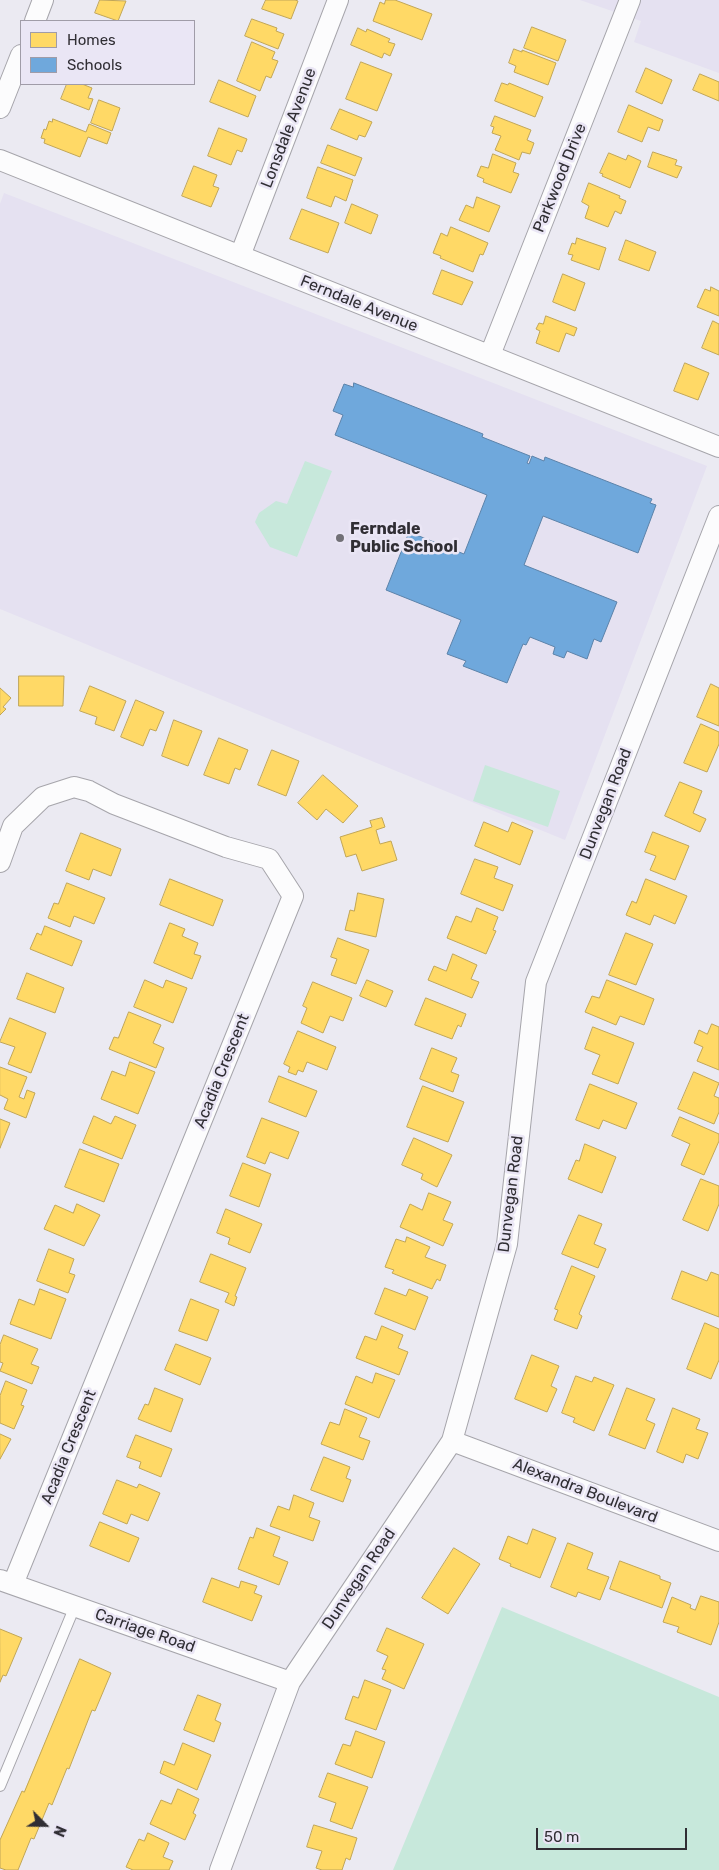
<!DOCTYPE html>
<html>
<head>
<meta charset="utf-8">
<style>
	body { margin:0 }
	#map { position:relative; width:719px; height:1870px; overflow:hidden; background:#ebeaf2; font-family:Rubik,sans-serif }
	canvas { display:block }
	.legend { position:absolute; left:20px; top:20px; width:175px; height:65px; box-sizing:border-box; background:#eae6f5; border:1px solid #a09ca8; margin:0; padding:6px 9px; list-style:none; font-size:15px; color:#302e34 }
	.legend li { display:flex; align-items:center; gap:10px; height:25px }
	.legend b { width:25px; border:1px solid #a09ca8 }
	.north { position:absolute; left:20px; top:1800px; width:50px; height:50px; -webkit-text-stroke:4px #eae6f5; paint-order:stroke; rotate:113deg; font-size:14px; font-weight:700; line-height:20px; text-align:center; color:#302e34 }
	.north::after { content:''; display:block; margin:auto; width:18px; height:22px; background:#302e34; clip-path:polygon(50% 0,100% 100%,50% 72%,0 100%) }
	.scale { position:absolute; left:536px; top:1828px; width:151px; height:22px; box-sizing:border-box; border:2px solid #302e34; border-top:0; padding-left:6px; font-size:15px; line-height:18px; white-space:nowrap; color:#302e34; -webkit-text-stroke:4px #eae6f5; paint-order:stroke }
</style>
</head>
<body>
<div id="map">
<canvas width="719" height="1870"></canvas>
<ul class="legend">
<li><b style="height:14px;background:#ffd966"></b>Homes</li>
<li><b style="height:14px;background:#6fa8dc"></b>Schools</li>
</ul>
<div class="north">N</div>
<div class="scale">50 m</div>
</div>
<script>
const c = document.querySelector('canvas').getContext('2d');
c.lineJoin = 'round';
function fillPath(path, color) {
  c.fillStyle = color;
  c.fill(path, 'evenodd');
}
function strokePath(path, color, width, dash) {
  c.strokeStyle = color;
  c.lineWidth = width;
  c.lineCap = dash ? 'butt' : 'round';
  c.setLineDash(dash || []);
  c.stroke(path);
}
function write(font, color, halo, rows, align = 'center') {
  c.font = font + ' Rubik,sans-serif';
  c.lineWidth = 5;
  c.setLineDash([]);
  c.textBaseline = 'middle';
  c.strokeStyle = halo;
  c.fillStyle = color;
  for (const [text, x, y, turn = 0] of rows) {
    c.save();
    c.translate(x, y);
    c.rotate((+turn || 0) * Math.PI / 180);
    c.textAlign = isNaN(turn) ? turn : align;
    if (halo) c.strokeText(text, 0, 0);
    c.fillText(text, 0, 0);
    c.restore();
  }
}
fillPath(new Path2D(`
	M580,0H719V73L634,42L641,21Z
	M4,193L707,466L565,840L0,609V204Z`), '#e5e1f1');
fillPath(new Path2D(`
	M305,461L332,471L297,557L270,547L255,522L259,513L276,501L287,504Z
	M485,765L560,791L548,827L473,801Z
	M502,1607L719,1697V1870H393Z`), '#c7e8db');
const homes = new Path2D(`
	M100,0L126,1L118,21L95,13Z
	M266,0H295L298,1L291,19L262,9Z
	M386,0H395L432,14L422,40L373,21L380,2L384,4Z
	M252,19L277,28L276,31L284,34L278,49L245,36Z
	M532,27L566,40L558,61L524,48Z
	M358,28L366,32L367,29L390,39L388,42L395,44L390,56L384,53L382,58L351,45Z
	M252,42L275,52L272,59L278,61L271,78L266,76L260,91L237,81Z
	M514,49L522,52V50L556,63L548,85L514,72L516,66L509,63Z
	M361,62L392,74L377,111L346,99Z
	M646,68L672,80L662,104L636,92Z
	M700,74L719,82V101L693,90Z
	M219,80L256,96L248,117L210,102Z
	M502,83L508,85L509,83L543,97L535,117L495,101Z
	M67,84H82L92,88L88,98L93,99L89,110L61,99Z
	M99,100L120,108L112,131L91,123Z
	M629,105L663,120L659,131L648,127L642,142L618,132Z
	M340,109L372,122L365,137L359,135L357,140L331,129Z
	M495,116L531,130L527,140L534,143L530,154L522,152L519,160L495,150L501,136L492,133L494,127L491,126Z
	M53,119L86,132L89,124L111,133L107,144L88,137L80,157L44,143L45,139L41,138L44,129L46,130L49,121L52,122Z
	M219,128L247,139L242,152L237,150L231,165L208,156Z
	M328,145L362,158L355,176L321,163Z
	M653,152L677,160L675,165L682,167L677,178L648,167Z
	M609,153L626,160L628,155L641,161L630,188L602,176L603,174L600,173Z
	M493,154L516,163L513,172L519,174L511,193L483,182L484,179L477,176L481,166L488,168Z
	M194,166L217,175L213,186L219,188L211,207L182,196Z
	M318,167L353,180L346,201L335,196L331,207L307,198Z
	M589,183L620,196L619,198L626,201L621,214L615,211L608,227L585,218L589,206L582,202Z
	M477,197L500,206L489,232L459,220L466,205L473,208Z
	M352,204L378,215L371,234L345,223Z
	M302,209L339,223L328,253L290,239Z
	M451,227L488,243L483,255L480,254L473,272L440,258L441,256L433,253L441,233L447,236Z
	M577,238L606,248L599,270L571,260L573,255L568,254L572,243L575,244Z
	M626,240L656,252L649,271L619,260Z
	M442,270L473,282L462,305L433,294Z
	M563,274L585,283L575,311L553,302Z
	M711,287L719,291V316L697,307L705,289L710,291Z
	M546,316L577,328L574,336L566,333L559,352L536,343L540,331L536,329L539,323L543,324Z
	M713,321L719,324V355L702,348Z
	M685,363L709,373L698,400L674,391Z
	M19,676H64L63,706H19Z
	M711,684L719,688V726L697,717Z
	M90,686L126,701L114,731L95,724L97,717L80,711Z
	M0,688L11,698L3,707L6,709L0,715Z
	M136,700L164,712L156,731L150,729L143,746L121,737Z
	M174,720L202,731L188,766L162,756Z
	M701,724L719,732V744L707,772L684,763Z
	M219,738L248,750L240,770L235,768L229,784L204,775Z
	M272,750L299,761L286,796L258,785Z
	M323,775L358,806L343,823L326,809L317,820L298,803Z
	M680,782L702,791L693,813L706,819L700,832L665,816Z
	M382,818L385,827L376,830L380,844L391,841L397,860L362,871L356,854L346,857L340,837L372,827L370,821Z
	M484,822L508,832L512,822L533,831L520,865L475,846Z
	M653,832L689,846L675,880L650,870L656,856L645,852Z
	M81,833L121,849L111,876L93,869L89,880L66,871Z
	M475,859L498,867L494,878L513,885L503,911L461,894Z
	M170,879L223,900L213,926L160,905Z
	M646,879L687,896L675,924L654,915L650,925L626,915L632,901L636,903Z
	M67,883L105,898L94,924L74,916L70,927L48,918L54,903L58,904Z
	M358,893L384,899L376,937L345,930L350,910L354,911Z
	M477,908L498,917L493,930L496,931L486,954L447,938L456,916L471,922Z
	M170,923L185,929L182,936L198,943L194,954L201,956L192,979L154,963Z
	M45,926L82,941L72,966L30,949L37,933L41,935Z
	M626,933L653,944L636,985L609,975Z
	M338,938L369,950L356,984L331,975L337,959L331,957Z
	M453,954L477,965L471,979L479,982L472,998L428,980L434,966L446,971Z
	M27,973L64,988L55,1013L17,999Z
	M145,980L163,988L166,980L187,988L173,1023L134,1007Z
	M367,980L393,991L386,1007L360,996Z
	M607,980L654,999L644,1025L620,1016L616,1025L585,1012L592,996L599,998Z
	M313,982L352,998L343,1021L330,1016L323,1033L301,1023L307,1008L303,1006Z
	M426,998L466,1014L461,1027L458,1025L452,1039L415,1025Z
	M129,1012L161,1025L153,1043L164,1048L156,1068L109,1049L114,1037L118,1038Z
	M10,1018L46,1033L31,1073L8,1064L15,1047L0,1042Z
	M712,1024L719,1027V1070L697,1061L703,1047L694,1043L699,1030L707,1034Z
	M593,1027L634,1043L618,1084L592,1074L600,1055L585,1049Z
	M298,1031L336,1047L327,1070L307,1062L303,1072L298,1070L296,1075L288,1072L290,1067L284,1064Z
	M432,1048L457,1058L451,1072L459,1075L453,1092L420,1079Z
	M130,1062L155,1072L138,1114L101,1099L112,1071L125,1076Z
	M0,1067L27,1077L19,1097L24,1099L27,1090L35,1093L26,1118L4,1109L8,1099L0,1095Z
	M694,1072L719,1083L714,1096L719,1098V1112L714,1124L678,1109Z
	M279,1076L317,1091L306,1117L269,1102Z
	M590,1084L637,1103L626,1129L603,1120L599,1129L576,1120Z
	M423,1086L464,1102L448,1142L407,1127Z
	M94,1116L111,1124L115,1116L136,1125L122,1159L83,1143Z
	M680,1117L719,1134V1141L704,1175L681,1165L690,1144L672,1136Z
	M262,1118L299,1132L288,1159L270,1152L265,1164L247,1157Z
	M0,1119L10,1123L0,1148Z
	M414,1138L452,1155L437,1187L421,1179L423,1174L402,1165Z
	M585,1144L616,1157L602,1193L568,1179L576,1160L579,1161Z
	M80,1149L119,1164L104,1202L65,1187Z
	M243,1163L271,1174L259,1207L230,1196Z
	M701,1179L719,1186V1204L708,1231L683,1220Z
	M429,1193L451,1202L443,1220L453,1224L443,1246L400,1227L410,1204L422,1210Z
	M77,1204L100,1215L84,1246L44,1229L55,1205L73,1213Z
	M226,1209L262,1224L250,1253L228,1244L230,1238L217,1233Z
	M579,1215L602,1224L594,1244L606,1249L598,1268L562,1254Z
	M407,1237L430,1247L425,1257L446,1265L440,1281L437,1279L432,1289L392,1273L394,1270L385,1267L396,1239L405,1242Z
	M49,1249L74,1259L69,1273L75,1275L68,1293L37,1281Z
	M211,1254L246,1268L235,1296L237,1297L234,1306L225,1302L229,1293L200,1282Z
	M572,1266L595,1276L579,1314L582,1316L577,1329L554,1320L558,1310L555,1309Z
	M682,1271L707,1281L711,1272L719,1275V1317L672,1299Z
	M385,1288L406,1296L409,1289L428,1297L415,1330L375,1314Z
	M40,1289L66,1299L51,1339L10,1324L19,1299L34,1305Z
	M191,1299L219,1310L207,1341L179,1331Z
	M705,1323L719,1329V1360L711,1379L687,1369Z
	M382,1326L403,1335L398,1348L408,1352L399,1375L356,1358L365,1336L376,1340Z
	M4,1335L38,1349L31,1364L39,1367L32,1384L0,1371L3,1363L0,1362V1345Z
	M176,1344L211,1358L200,1385L165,1370Z
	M532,1355L559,1366L551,1386L557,1389L547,1412L515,1399Z
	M376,1373L395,1380L379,1418L345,1404L356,1376L372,1383Z
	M576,1376L592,1382L594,1377L614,1385L594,1431L573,1422L575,1418L562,1413Z
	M6,1381L27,1390L21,1405L24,1406L14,1429L0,1423V1396Z
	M155,1388L183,1399L171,1432L138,1419L145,1404L148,1405Z
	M627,1388L655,1399L646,1420L655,1424L645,1449L609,1435Z
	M673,1408L700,1419L696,1429L708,1433L698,1459L686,1454L683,1463L657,1452Z
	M345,1409L367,1418L359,1437L370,1441L363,1460L321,1444L330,1422L339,1425Z
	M0,1434L11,1439L0,1459Z
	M136,1435L172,1449L161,1477L139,1468L141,1462L127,1457Z
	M324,1457L350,1467L346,1478L351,1480L343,1502L311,1490Z
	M117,1480L137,1488L139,1484L160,1493L148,1521L131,1514L127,1524L103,1514Z
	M294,1495L314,1503L309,1517L320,1521L313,1541L270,1526L278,1506L289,1510Z
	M100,1522L139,1538L129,1562L90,1546Z
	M257,1528L280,1537L273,1556L288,1562L279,1585L238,1569L250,1537L253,1538Z
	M533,1529L556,1538L540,1578L510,1566L511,1564L499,1559L508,1536L527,1544Z
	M568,1543L593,1553L587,1569L609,1577L600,1600L578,1592L576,1597L551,1587Z
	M454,1548L480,1564L448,1614L422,1598Z
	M620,1561L660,1576V1579L671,1583L662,1608L610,1589Z
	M212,1578L239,1588L241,1581L257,1586L254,1593L262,1596L252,1621L203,1602Z
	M701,1596L719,1602V1622L711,1645L677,1632L679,1627L663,1622L672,1597L691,1605L690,1608L695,1610Z
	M387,1628L424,1644L404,1689L382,1679L386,1670L382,1669L388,1656L377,1651Z
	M0,1629L22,1638L6,1676L3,1675L0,1682Z
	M80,1659L111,1673L95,1711L92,1710L69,1769L67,1768L52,1805L49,1803L34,1839L31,1838L18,1870H6L0,1868V1840L22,1791L24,1792Z
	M365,1680L391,1690L376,1730L345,1719L353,1696L358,1698Z
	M198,1695L221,1704L215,1720L221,1723L214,1742L184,1730Z
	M356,1731L385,1742L372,1778L335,1764L343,1744L350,1746Z
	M183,1743L211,1755L197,1790L160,1773L164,1761L174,1765Z
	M328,1773L368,1787L352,1829L330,1821L336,1803L319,1797Z
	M178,1789L199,1799L193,1813L196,1815L185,1840L150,1824L161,1800L171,1804Z
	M314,1825L357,1838L350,1860L346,1858L342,1870H322L316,1868L322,1851L307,1847Z
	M148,1833L169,1843L163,1857L173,1861L169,1870H133L126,1867L139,1839L144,1841Z`);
fillPath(homes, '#ffd966');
strokePath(homes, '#c1a657', 1);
const schools = new Path2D(`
	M354,383L483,434L482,437L530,456L527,463L529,464L532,456L544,461L545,457L652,499L650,503L656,505L638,553L543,516L524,565L617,602L601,642L594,639L587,659L567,651L564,658L553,654L555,647L530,637L526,645L523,644L507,683L463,666L466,661L447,654L461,620L386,590L409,532L464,554L487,495L335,435L343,415L333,411L344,384L353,387Z`);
fillPath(schools, '#6fa8dc');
strokePath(schools, '#5c83aa', 1);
const service = new Path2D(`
	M0,1786L75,1606`);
const minor = new Path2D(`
	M35,21L43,0
	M0,108L21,55
	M0,160L719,447
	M240,256L338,0
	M490,355L630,0
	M0,862L13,826L43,797L74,787L89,791L114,804L226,847L269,859L293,896L13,1584
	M452,1441L719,1541
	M0,1580L290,1682
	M220,1870L290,1682L452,1441L507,1244L536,982L719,516`);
strokePath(service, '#a6a5ab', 12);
strokePath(minor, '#a6a5ab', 22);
strokePath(service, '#fcfcfd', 10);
strokePath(minor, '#fcfcfd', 20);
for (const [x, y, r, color] of [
	[340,538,5,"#717076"]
]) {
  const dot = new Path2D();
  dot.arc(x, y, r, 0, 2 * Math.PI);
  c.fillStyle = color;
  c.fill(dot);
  strokePath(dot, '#eae6f5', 2);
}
write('16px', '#302e34', '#eae6f5', [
	["Lonsdale Avenue",289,128,-69],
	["Parkwood Drive",560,178,-68],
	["Ferndale Avenue",359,304,22],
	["Dunvegan Road",606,804,-69],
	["Acadia Crescent",222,1071,-68],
	["Dunvegan Road",511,1194,-83],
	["Acadia Crescent",69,1447,-68],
	["Alexandra Boulevard",585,1491,21],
	["Dunvegan Road",359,1579,-56],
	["Carriage Road",145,1631,19]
]);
write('bold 16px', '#302e34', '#eae6f5', [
	["Ferndale",350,529],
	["Public School",350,547]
], 'left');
</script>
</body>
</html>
